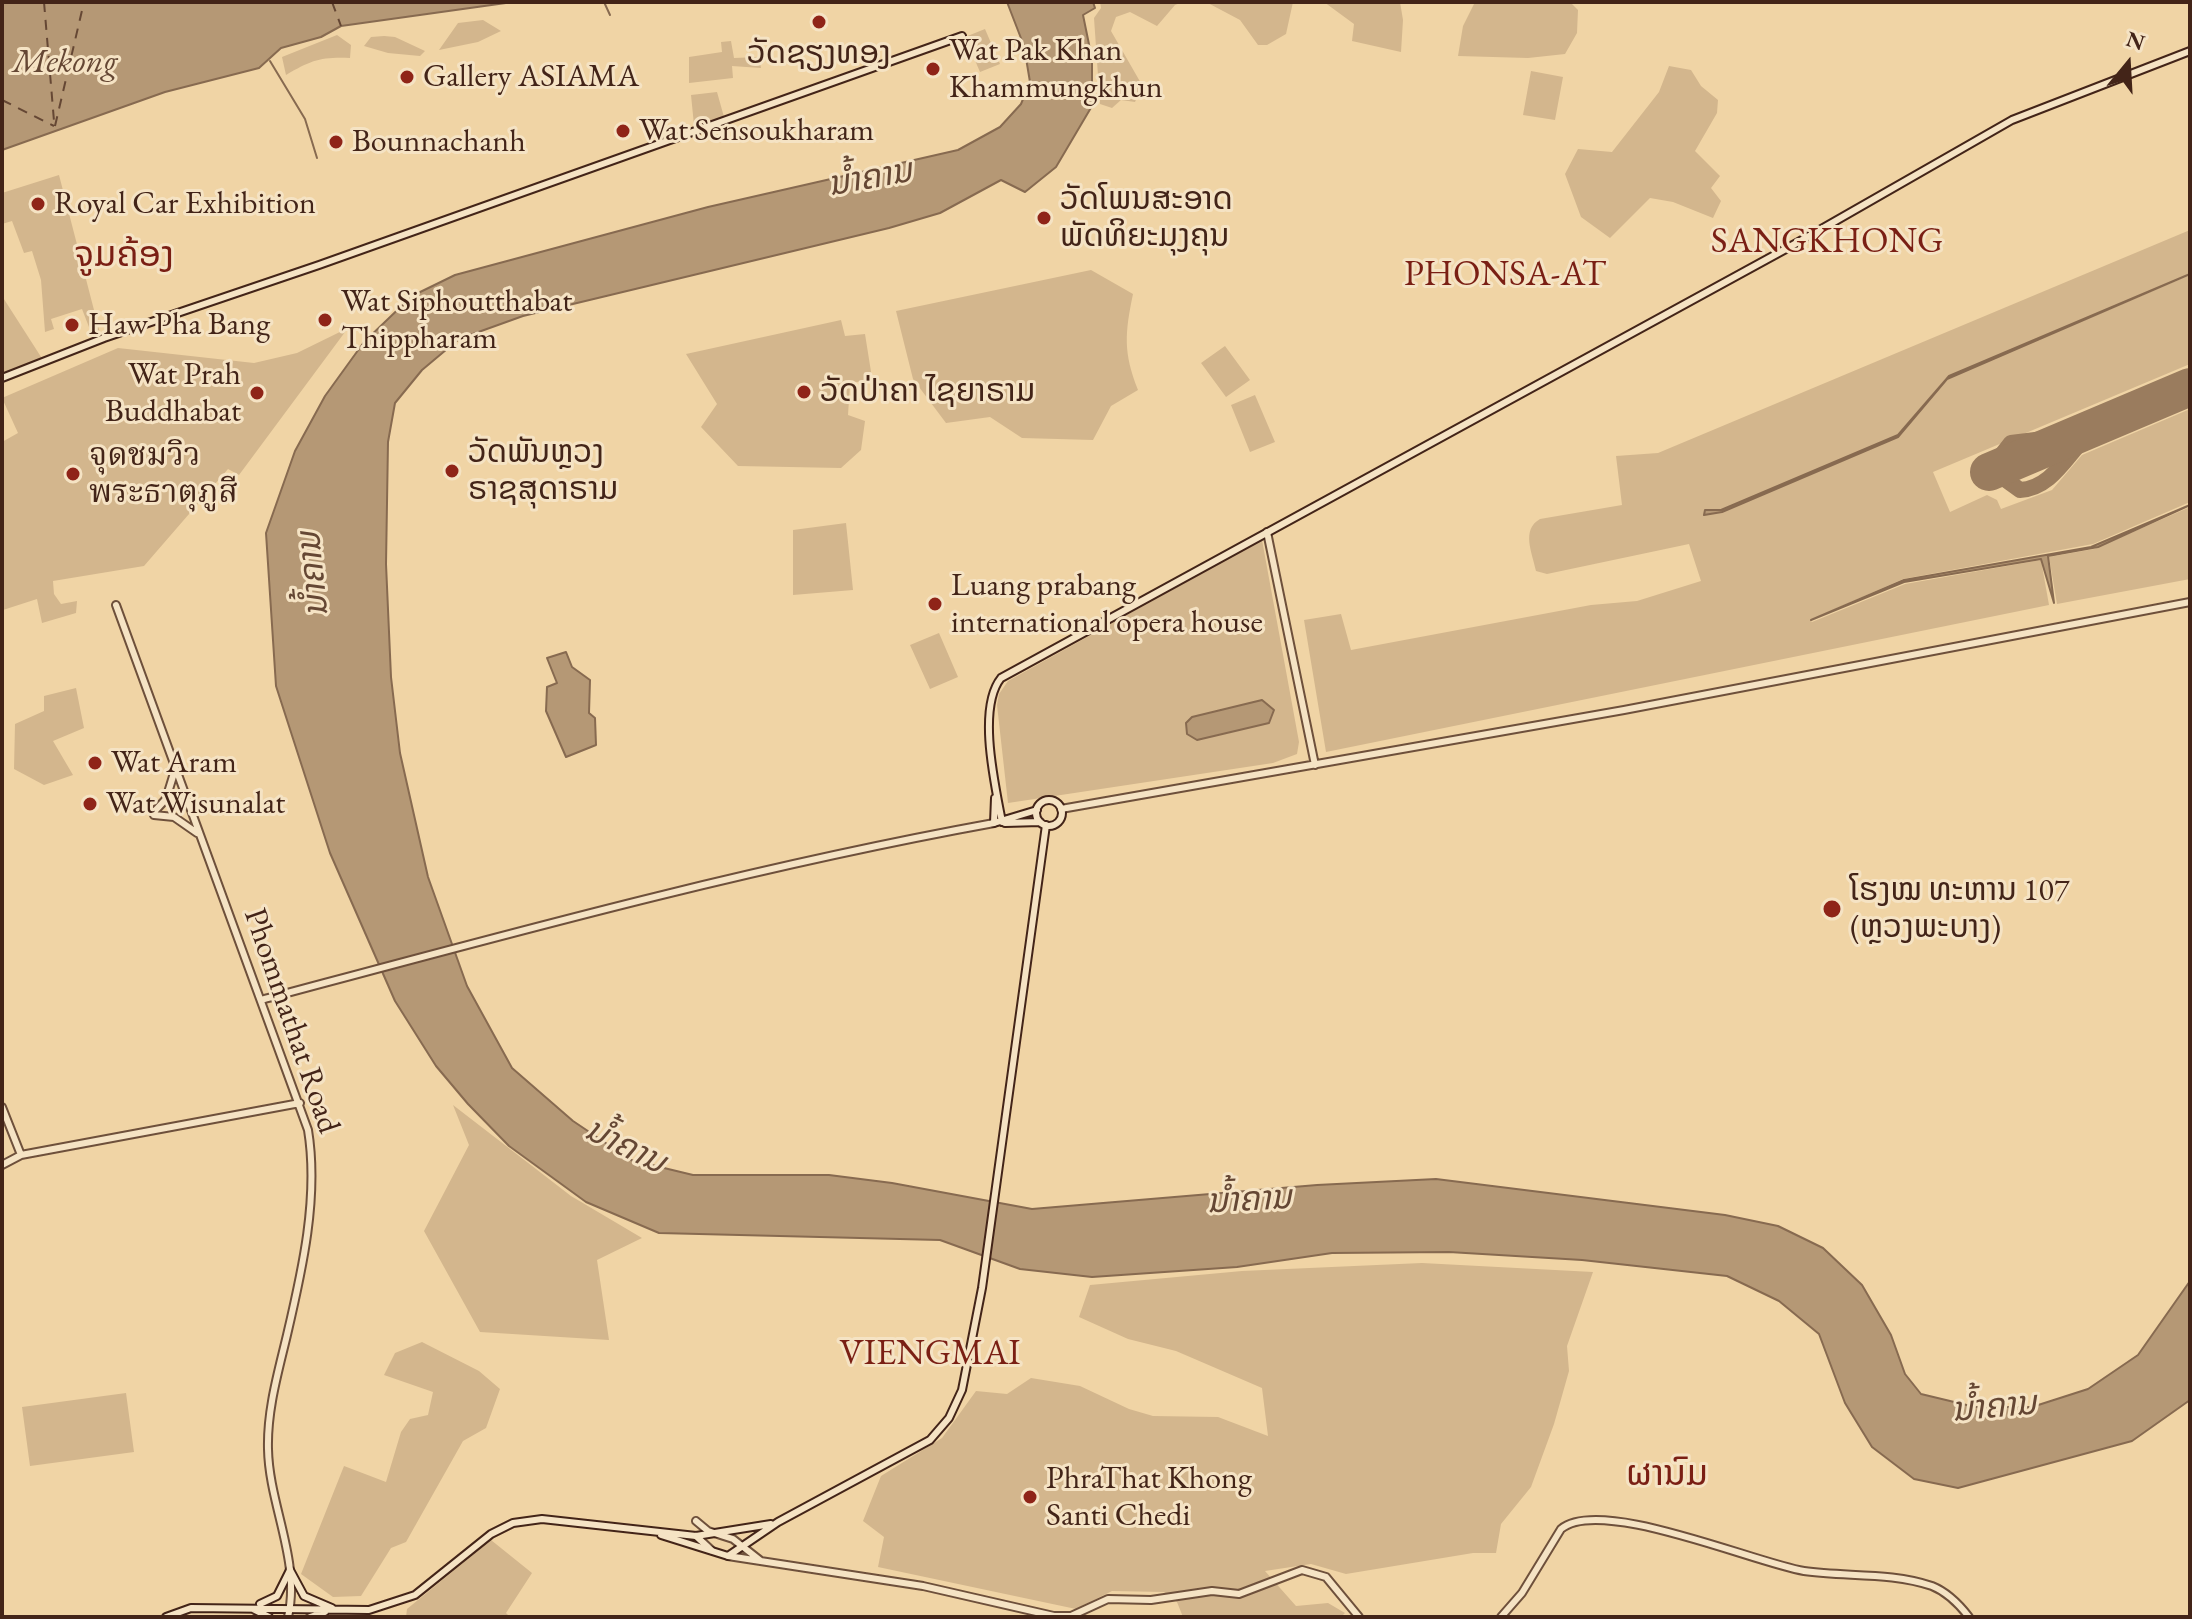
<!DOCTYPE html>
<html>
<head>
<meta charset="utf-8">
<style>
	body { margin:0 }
	#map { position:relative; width:2192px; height:1619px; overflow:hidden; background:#f0d4a5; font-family:"EB Garamond",serif }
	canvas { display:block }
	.frame { position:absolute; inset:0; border:4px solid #432418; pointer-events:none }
	.north { position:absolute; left:2088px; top:24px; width:80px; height:80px; -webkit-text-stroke:6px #f5e3c4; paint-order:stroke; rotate:18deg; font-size:22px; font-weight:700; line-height:32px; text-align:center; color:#432418 }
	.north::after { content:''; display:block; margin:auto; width:28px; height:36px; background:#432418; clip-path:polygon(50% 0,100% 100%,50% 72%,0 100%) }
</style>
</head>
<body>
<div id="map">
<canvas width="2192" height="1619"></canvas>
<div class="frame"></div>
<div class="north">N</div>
</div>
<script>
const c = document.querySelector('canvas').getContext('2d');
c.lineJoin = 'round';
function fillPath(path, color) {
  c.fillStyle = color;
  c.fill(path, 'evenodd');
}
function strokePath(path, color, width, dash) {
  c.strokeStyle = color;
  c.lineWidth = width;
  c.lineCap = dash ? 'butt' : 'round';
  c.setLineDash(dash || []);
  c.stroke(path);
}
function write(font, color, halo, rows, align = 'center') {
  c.font = font + ' "EB Garamond","Noto Sans Lao","Noto Serif Thai",serif';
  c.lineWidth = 6;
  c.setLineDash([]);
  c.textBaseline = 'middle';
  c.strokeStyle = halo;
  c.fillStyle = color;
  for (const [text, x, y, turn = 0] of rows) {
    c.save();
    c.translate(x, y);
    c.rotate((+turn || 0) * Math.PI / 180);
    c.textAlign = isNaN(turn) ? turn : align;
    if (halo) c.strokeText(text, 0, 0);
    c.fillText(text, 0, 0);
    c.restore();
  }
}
fillPath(new Path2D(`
	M1100,2H1183L1175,5L1157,26L1130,12L1116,17L1111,31L1142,85L1135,102L1121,100L1112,108L1100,104L1094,18L1101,8Z
	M1206,2H1293L1286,34L1267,45H1258L1240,20Z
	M1324,2H1400L1403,20L1401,52L1352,41L1354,24Z
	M1475,2H1570L1578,10L1577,33L1565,54L1528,58L1458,56L1463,26Z
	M483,20L501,31L478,42L439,50L458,23Z
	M985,29L1000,64L980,72L965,37Z
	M337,35L351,45L350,58C320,57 312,60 286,75L282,57Z
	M384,36L395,37L425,51L420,56L388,53L364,46L371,37Z
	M731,41L734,58L759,57L761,68L732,66L733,78L689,83V57L722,52L721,42Z
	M1669,66L1691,70L1701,86L1718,100L1717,113L1695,151L1720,176L1711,188L1721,201L1713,218L1673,202L1650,198L1610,238L1581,217L1565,174L1578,149L1612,152L1659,92Z
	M1531,71L1563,77L1555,120L1523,115Z
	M717,92L724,117L694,125L691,95Z
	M59,175L101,337L94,340L82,309L51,319L54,329L45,332L41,280L32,251L24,253L12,221L2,224V193Z
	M2190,230V274L1946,378L1898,435L1786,484L1898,437L1947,379L2190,275V364L1933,472L1950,512L1987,495L1997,500L2001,509L2052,490L2082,455L2190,409V502L2093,544L1903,579L1810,620L1812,622L1905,584L2041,560L2049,605L1326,752L1304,620L1341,614L1351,650L1591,605L1637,601L1701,581L1689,544L1547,574L1536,571C1532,552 1521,530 1540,519L1622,505L1616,456L1658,453Z
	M1091,270L1133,294C1125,333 1123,352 1138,390L1111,406L1093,440L1022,438L990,417L946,423L913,379L896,311Z
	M2,296L43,360L2,376Z
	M841,320L845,336L865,334L872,378L850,384L848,415L865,421L861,450L841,468L738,466L701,427L717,404L686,354Z
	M348,328L239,475L228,469L144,566L53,581L54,594L61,604L77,601L76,613L42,623L37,599L3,610L2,442L18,433L2,398L118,348L254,363L297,353Z
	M1225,346L1250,380L1226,397L1201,363Z
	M1255,395L1275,442L1250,452L1231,405Z
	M2190,507V579L2057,604L2049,557L2094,549Z
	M846,523L853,590L793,595V530Z
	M1262,540L1299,742L1297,754L1273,763L1008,803L997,705L999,694L1008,681Z
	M939,633L958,677L930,689L910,645Z
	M76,688L84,728L53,741L73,775L44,785L14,769L15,724L44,711V696Z
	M453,1105L571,1196L642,1238L597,1260L609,1340L480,1332L424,1231L469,1145Z
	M1422,1263L1593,1272L1567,1346L1569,1371L1554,1424L1531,1487L1501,1524L1496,1553H1473L1346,1574L1311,1564L1265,1571L1296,1606L1328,1603L1345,1613L1341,1617H1183L1177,1602L1164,1592L1112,1591L1076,1609L878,1567L884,1537L863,1521L881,1476L942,1438L976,1391L1007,1394L1031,1378L1080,1386L1129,1409L1153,1416L1218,1417L1268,1436L1262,1388L1176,1351L1128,1339L1079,1317L1090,1285L1242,1271Z
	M422,1342L479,1371L500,1389L486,1428L463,1441L406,1542L391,1548L361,1596L333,1597L301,1574L344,1466L386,1482L401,1432L410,1419L428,1415L433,1392L384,1375L395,1353Z
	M126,1393L134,1452L30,1466L22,1407Z
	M491,1540L532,1573L506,1613L510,1617H406L407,1609Z`), '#d3b68d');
const water = new Path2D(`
	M2,2H513L341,26L321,37L281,48L259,68L165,92L2,150Z
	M1007,2H1093L1095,8L1083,15L1092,59V106L1056,167L1025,192L1001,180L940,213L889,228L523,316L459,339L422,370L395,403L388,442L386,564L391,677L400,753L428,877L467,986L512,1068L573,1121L631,1160L693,1175H829L892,1183L1032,1209L1317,1185L1436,1179L1725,1215L1778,1226L1823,1248L1862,1285L1891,1335L1905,1374L1921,1394L1975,1407H2032L2088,1389L2138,1355L2190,1281V1400L2132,1441L1958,1488L1914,1479L1872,1447L1845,1403L1819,1334L1779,1301L1727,1276L1582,1260L1449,1252L1332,1253L1237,1267L1092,1277L1020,1269L940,1240L659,1233L586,1202L509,1146L468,1104L436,1066L395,1001L330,853L276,686L266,533L295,451L325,396L364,342L412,296L455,275L708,207L958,150L1000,127L1021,104L1030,82L1024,46Z
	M2190,274L1947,379L1898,437L1722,512L1704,515L1705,510H1721L1898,435L1949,376Z
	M2190,505L2098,547L2048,556L2054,603L2041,559L1904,582L1811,620L1904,580L2091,547Z
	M566,652L572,667L590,680L589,713L595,718L596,745L566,757L546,711L547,687L557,683L547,658Z
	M1262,700L1274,710L1269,723L1197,740L1187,734L1186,723L1192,717Z`);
fillPath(water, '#b59875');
strokePath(water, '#876a50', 2);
strokePath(new Path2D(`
	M604,2L610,15
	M270,61L305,119L317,158`), '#876a50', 2);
strokePath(new Path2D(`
	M44,2L54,121
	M332,2L341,26
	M2,100L54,126
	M55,126L84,2`), '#654734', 2, [10, 8]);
strokePath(new Path2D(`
	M2076,435L2011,443L2000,457L2002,477L2020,490C2061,488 2074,433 2109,421`), '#9a7c5e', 16);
strokePath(new Path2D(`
	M1989,472L2190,387`), '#9a7c5e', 38);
const tertiary = new Path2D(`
	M1267,532L1315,765
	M116,605L308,1130C319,1197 302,1271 287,1335C278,1373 267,1410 268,1449C269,1505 301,1561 288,1617
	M1061,809L1624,710L2190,602
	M153,813L166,799L174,773
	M154,815L174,817L197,833
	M261,1000C504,935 746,868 994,823
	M2,1107L21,1155
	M2,1165L21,1155L300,1103
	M696,1521L708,1531L733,1539L761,1561
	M696,1536L711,1550
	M728,1556L923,1586L1054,1616H1071L1108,1599L1151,1600L1212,1591L1239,1594L1302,1570L1326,1577L1359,1617
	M1501,1617L1522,1593L1561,1529C1600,1496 1755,1563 1804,1571C1846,1577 1891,1572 1932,1586C1947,1592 1959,1604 1969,1617`);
const secondary = new Path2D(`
	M2,378L104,338L319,265L962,36
	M995,798L994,823L1037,810
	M1036 813a13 13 0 1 1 26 0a13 13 0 1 1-26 0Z
	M1002,822C995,785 977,708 1001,678L1804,239L2012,120L2190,51
	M1005,823L1040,822
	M661,1535L728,1556L778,1522L930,1440L949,1418L962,1390L982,1288L1046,825
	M290,1570L304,1596L332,1608
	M260,1604L277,1596L290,1570
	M253,1609L269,1617
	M166,1617L191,1608L369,1610L415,1595L491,1534L513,1523L542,1519L696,1536L771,1524
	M310,1617L325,1612`);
strokePath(tertiary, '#6e503b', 10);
strokePath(secondary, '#432418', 10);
strokePath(tertiary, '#f5e3c4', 6);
strokePath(secondary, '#f5e3c4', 6);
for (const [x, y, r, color] of [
	[819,22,8,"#8f2418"],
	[933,69,8,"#8f2418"],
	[407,77,8,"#8f2418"],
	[623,131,8,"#8f2418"],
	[336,142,8,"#8f2418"],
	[38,204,8,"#8f2418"],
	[1044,218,8,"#8f2418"],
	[325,320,8,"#8f2418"],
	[72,325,8,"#8f2418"],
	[804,392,8,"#8f2418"],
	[257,393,8,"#8f2418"],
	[452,471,8,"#8f2418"],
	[73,474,8,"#8f2418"],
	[935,604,8,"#8f2418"],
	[95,763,8,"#8f2418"],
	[90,804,8,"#8f2418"],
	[1832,909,10,"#8f2418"],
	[1030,1497,8,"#8f2418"]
]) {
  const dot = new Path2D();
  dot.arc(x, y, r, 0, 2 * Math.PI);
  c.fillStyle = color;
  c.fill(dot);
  strokePath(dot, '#f5e3c4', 3);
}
write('32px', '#432418', '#f5e3c4', [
	["Wat Pak Khan",949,51],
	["Khammungkhun",949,88],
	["ວັດຊຽງທອງ",819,54,"center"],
	["Gallery ASIAMA",423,77],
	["Wat Sensoukharam",639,131],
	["Bounnachanh",352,142],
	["ວັດໂພນສະອາດ",1060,200],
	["ພັດທິຍະມຸງຄຸນ",1060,237],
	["Royal Car Exhibition",54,204],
	["Wat Siphoutthabat",341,302],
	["Thippharam",341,339],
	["Haw Pha Bang",88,325],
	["Wat Prah",241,375,"right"],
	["Buddhabat",241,412,"right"],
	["ວັດປ່າຄາ ໄຊຍາຣາມ",820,392],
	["ວັດພັນຫຼວງ",468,453],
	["ຣາຊສຸດາຣາມ",468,490],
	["จุดชมวิว",89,456],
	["พระธาตุภูสี",89,493],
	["Luang prabang",951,586],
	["international opera house",951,623],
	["Wat Aram",111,763],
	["Wat Wisunalat",106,804],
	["ໂຮງໝ ທະຫານ 107",1850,891],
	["(ຫຼວງພະບາງ)",1850,928],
	["PhraThat Khong",1046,1479],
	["Santi Chedi",1046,1516]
], 'left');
write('32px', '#432418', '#f5e3c4', [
	["Phommathat Road",291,1021,71]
]);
write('italic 34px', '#654734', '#f5e3c4', [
	["Mekong",65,63],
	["ນ້ຳຄານ",870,179,-10],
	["ນ້ຳຄານ",314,574,-96],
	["ນ້ຳຄານ",625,1147,26],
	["ນ້ຳຄານ",1249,1201,-3],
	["ນ້ຳຄານ",1994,1408,-5]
]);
write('36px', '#7a1f14', '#f5e3c4', [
	["SANGKHONG",1827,242],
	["ຈູມຄ້ອງ",124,256],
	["PHONSA-AT",1505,275],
	["VIENGMAI",930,1354],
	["ຜານົມ",1667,1475]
]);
</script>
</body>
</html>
